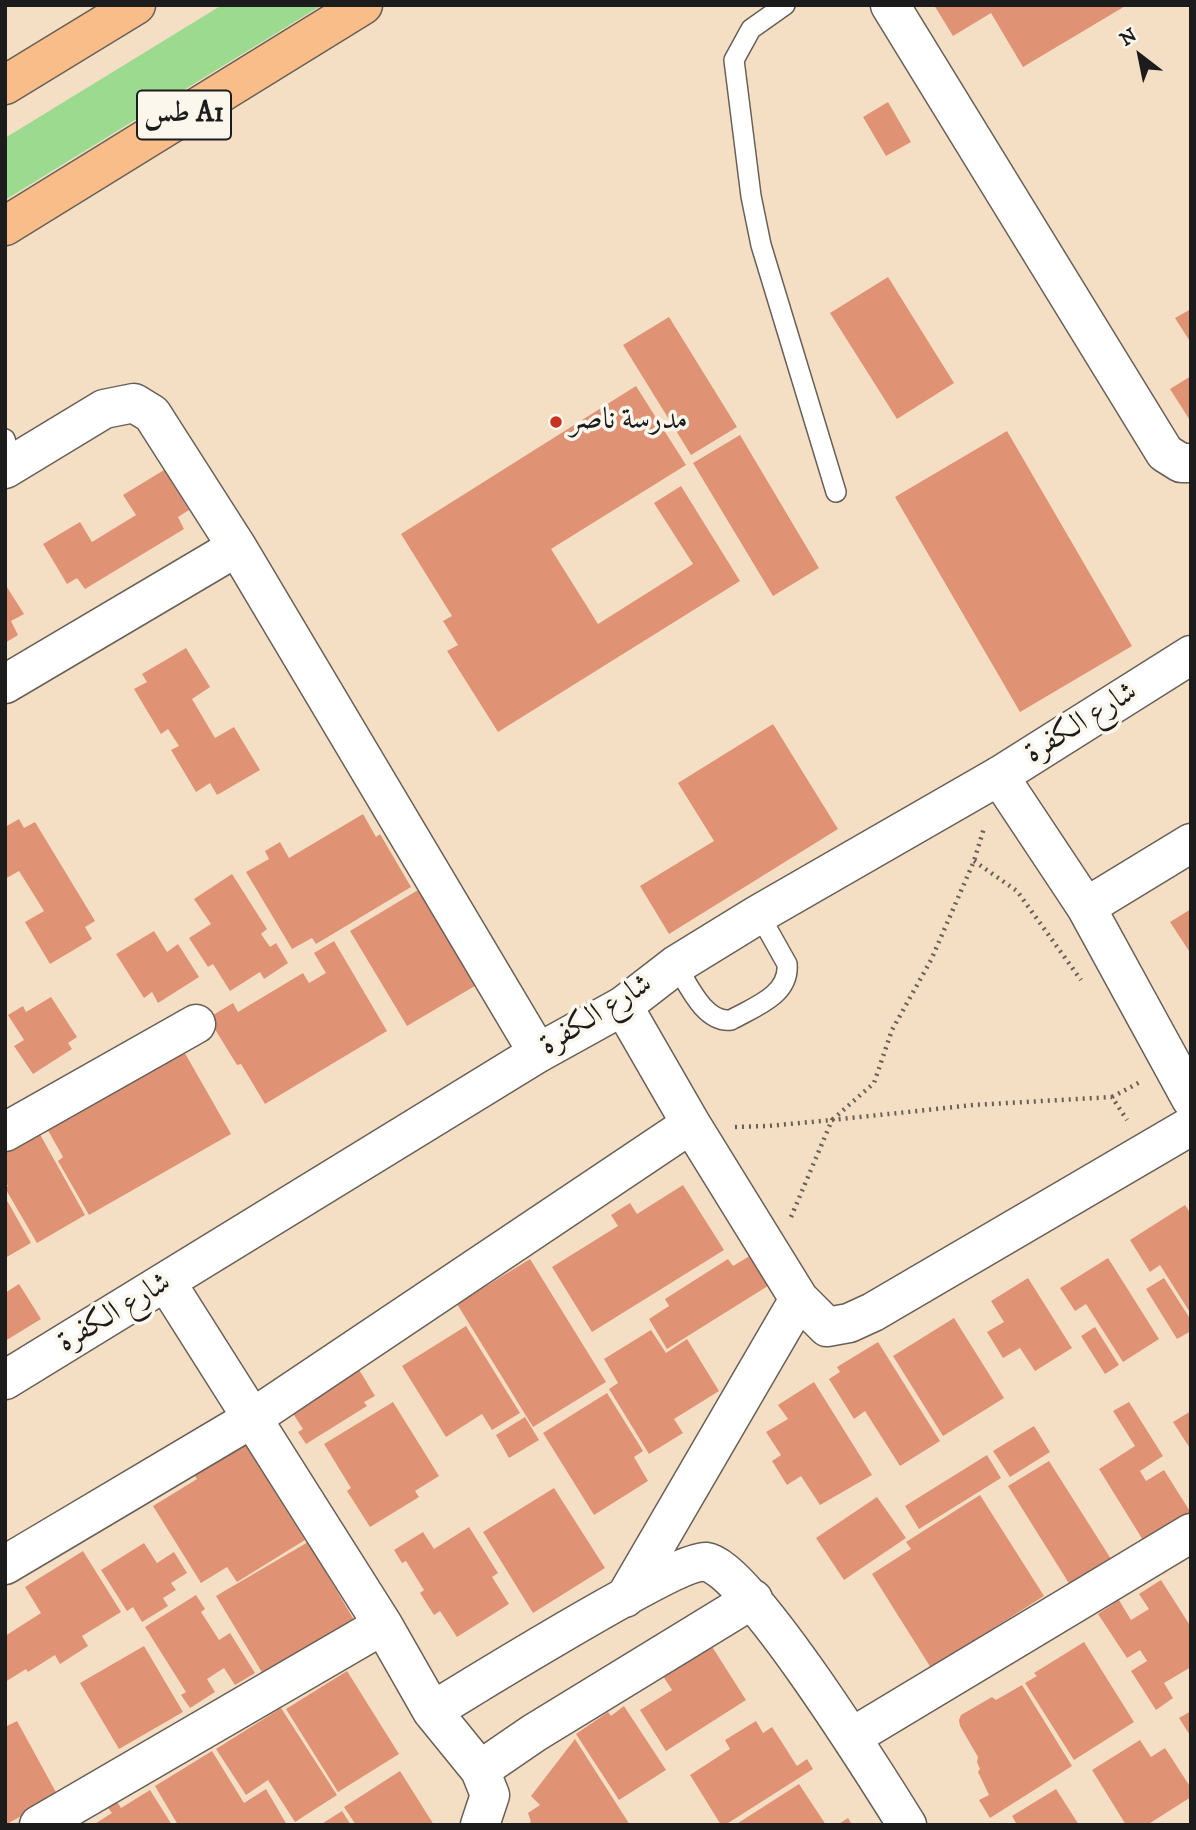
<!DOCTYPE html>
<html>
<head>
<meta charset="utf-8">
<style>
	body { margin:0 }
	#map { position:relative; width:1196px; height:1830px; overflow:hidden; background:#f5dfc4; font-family:"IM FELL DW Pica",serif }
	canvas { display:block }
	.frame { position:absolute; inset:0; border:7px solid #1c1c1c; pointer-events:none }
	.north { position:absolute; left:1105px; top:21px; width:70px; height:70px; -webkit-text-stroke:5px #fbf7ec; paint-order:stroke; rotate:328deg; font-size:19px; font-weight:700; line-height:28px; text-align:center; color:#1c1c1c }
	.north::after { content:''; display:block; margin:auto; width:24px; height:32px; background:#1c1c1c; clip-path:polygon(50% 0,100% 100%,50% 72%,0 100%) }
</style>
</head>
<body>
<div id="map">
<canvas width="1196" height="1830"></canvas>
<div class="frame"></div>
<div class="north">N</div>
</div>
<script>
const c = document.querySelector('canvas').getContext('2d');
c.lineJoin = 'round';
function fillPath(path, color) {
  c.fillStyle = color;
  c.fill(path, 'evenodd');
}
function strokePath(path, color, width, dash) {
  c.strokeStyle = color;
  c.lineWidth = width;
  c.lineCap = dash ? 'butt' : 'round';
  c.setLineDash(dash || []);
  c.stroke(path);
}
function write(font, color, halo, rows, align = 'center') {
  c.font = font + ' "IM FELL DW Pica",Amiri,serif';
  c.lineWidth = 7;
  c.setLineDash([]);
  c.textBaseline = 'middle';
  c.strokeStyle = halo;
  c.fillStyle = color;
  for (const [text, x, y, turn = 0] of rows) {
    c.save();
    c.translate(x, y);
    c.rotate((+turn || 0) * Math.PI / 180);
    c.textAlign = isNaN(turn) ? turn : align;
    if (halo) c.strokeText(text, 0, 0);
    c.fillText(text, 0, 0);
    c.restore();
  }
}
fillPath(new Path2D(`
	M222,5H322L5,200V138Z`), '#9bda8f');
fillPath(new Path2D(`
	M934,5H1127L1023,67L991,13L953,36Z
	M888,102L911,142L886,156L863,117Z
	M888,277L954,383L897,419L830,313Z
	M1191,309V343L1175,318Z
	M669,317L737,427L691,455L623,345Z
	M1191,376V422L1170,389Z
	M636,386L686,465L551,549L598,624L693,564L654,503L681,486L740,581L498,732L447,651L458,645L443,621L452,616L401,534Z
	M1007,431L1132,646L1020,712L895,497Z
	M740,435L819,568L773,596L693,463Z
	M164,470L189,510L178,517L184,529L85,589L77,578L67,584L43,544L80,522L92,542L136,515L123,495Z
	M5,584L24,614L11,621L18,635L5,643Z
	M186,648L210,687L192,699L215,738L234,727L260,770L217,795L210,783L196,792L171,750L179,746L168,729L161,734L134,689L147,682L142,674Z
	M773,724L838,829L669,934L640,886L714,841L678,783Z
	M363,814L376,837L380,834L411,887L316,944L312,938L292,949L246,872L269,859L265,851L280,842L289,858Z
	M19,819L24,828L35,822L95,921L85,927L92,939L50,964L25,922L44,911L19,871L5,879V827Z
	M232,874L267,929L261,934L270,947L276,943L288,963L264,979L260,972L230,991L213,964L208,967L189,938L211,924L194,899Z
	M428,884L485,980L407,1026L350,931Z
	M1191,909V954L1170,922Z
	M154,931L167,952L178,944L199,977L158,1003L152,992L144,998L116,954Z
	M334,941L387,1031L265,1104L241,1064L237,1065L208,1018L233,1003L238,1012L303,973L309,983L326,973L314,953Z
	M51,997L77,1037L68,1043L72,1049L33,1074L14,1046L24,1040L8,1015L23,1006L26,1012Z
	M182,1048L231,1134L89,1215L58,1161L63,1157L45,1125Z
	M37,1129L85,1215L37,1243L5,1188L8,1186L5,1181V1148Z
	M683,1185L724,1250L592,1332L552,1267L618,1226L611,1215L630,1203L637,1214Z
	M5,1197L31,1243L5,1258Z
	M1185,1205L1191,1214V1314L1160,1265L1150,1272L1130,1240Z
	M753,1254L771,1284L667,1349L649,1319L669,1306L665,1299L728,1259L733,1266Z
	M1108,1258L1159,1339L1123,1362L1086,1304L1075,1311L1060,1288Z
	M530,1259L606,1382L533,1427L457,1304Z
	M1028,1278L1072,1348L1035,1371L1020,1348L1003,1358L987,1332L1004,1322L991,1301Z
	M1164,1278L1191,1320V1331L1177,1339L1146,1289Z
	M19,1284L41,1319L5,1341V1293Z
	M954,1318L1004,1398L943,1436L893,1356Z
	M466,1326L520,1413L492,1430L482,1414L446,1437L402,1366Z
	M1095,1327L1119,1365L1105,1374L1081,1336Z
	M651,1330L666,1353L687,1339L719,1391L674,1419L683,1433L649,1454L609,1389L618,1383L604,1359Z
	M878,1342L940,1441L900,1466L865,1411L854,1419L829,1379L840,1372L837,1367Z
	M355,1363L375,1396L364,1402L367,1406L306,1444L298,1432L303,1429L290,1409Z
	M814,1382L872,1475L820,1505L801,1476L787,1485L772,1461L781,1455L766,1432L788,1419L778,1405Z
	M607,1393L643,1451L634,1457L648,1481L594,1515L543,1433Z
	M393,1402L439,1476L415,1491L419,1497L370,1527L347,1491L351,1488L324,1444Z
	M1129,1402L1163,1456L1140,1471L1146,1481L1164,1470L1191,1513V1517L1146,1545L1099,1469L1135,1446L1113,1411Z
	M1191,1411V1450L1173,1422Z
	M525,1417L539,1440L509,1458L496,1435Z
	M1034,1426L1050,1452L1010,1477L993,1451Z
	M241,1438L305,1540L237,1582L227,1567L201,1583L153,1506L197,1479L191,1470Z
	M987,1455L1001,1478L919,1529L905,1506Z
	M1049,1461L1111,1559L1070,1585L1008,1486Z
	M554,1488L605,1568L533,1613L483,1532Z
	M980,1495L1044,1596L931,1668L872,1574L911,1549L906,1542Z
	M877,1497L906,1538L844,1580L816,1538Z
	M469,1527L498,1573L492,1577L509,1604L457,1637L440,1611L434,1615L420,1593L424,1590L406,1561L402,1563L394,1550L423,1532L434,1549Z
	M308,1542L354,1620L263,1674L216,1596Z
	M144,1543L157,1563L174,1552L187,1573L171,1583L176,1590L163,1598L168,1606L142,1622L133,1607L127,1611L101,1570Z
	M83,1551L121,1612L82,1636L88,1646L60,1664L55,1655L28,1672L26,1669L5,1682V1636L41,1613L25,1587Z
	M1161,1580L1191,1627V1667L1164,1683L1173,1698L1156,1710L1131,1671L1147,1661L1140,1650L1127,1658L1098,1614L1119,1600L1131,1620L1149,1609L1139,1594Z
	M196,1595L205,1609L201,1612L219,1640L230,1633L255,1673L235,1685L224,1668L207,1679L215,1692L190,1708L181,1695L186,1692L145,1627Z
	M1084,1642L1134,1722L1074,1760L1025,1683L1037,1676L1034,1673Z
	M711,1645L746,1700L666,1751L640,1710L672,1690L663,1676Z
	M144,1646L183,1712L119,1749L80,1683Z
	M347,1671L399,1754L338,1792L286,1709Z
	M1022,1685L1072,1766L990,1818L979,1800L989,1795L978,1772L980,1769L977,1762L978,1757L960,1726L959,1720L961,1715L992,1697L996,1700Z
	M624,1706L666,1770L619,1800L576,1734L608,1712L611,1716Z
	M281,1708L337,1795L295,1822L268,1780L246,1795L216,1749Z
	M1191,1711V1737L1179,1718Z
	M17,1721L58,1796L5,1825V1727Z
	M756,1721L763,1733L772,1727L797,1766L807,1759L813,1769L725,1825H721L690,1775L730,1749L725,1740Z
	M575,1739L630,1825H525L531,1822L528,1813L540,1805L531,1796Z
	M1140,1740L1151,1757L1165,1748L1191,1788V1797L1147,1825H1126L1092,1770Z
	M212,1751L244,1803L266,1789L287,1825H178L155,1786Z
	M400,1771L434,1825H356L344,1807Z
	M799,1784L826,1825H735Z
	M1056,1789L1079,1825H1017L1012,1816Z
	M150,1790L172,1825H93L112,1813L108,1808L117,1802L121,1808Z
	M342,1811L351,1825H320Z
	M848,1818L852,1825H837Z`), '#e09275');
const service = new Path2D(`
	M785,5L751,29L734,60L751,196L761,245L836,492
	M5,439L12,464
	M676,965C688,984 704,1023 731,1020C754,1007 790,995 787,964L759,914`);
const minor = new Path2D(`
	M890,5L1165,453L1181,463H1191
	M5,469L104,409L134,403L152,414L237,547L538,1053
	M5,684L237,547
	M999,776L1086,907L1191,1099
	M1086,907L1191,843
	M623,1006L691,1124L799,1299L827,1327L849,1323L873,1312L1191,1126
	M5,1132L196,1024
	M166,1282L383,1625L432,1711L480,1770
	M5,1565L251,1419L691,1124
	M625,1598L799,1299
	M432,1711C471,1688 677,1559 706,1562C747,1567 880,1782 907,1825
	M852,1737L1191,1533
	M39,1825L383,1625
	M480,1825L490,1795L480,1770L534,1733L753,1599`);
const tertiary = new Path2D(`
	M5,1380L538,1053L623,1006L676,965L759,914L999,776L1191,655`);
const trunk = new Path2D(`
	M5,85L136,5
	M5,226L363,5`);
strokePath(service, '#686057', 22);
strokePath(minor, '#686057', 41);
strokePath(tertiary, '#686057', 41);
strokePath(trunk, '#686057', 41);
strokePath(new Path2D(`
	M974,861L1017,891L1081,980
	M1112,1097L1142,1081
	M735,1127L768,1126L832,1120L874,1083L892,1030L931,960L974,861L984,828
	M791,1217L832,1120L973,1105L1112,1097L1127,1120`), '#686057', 4.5, [2, 5]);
strokePath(service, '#fff', 19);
strokePath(minor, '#fff', 38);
strokePath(tertiary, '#fff', 38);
strokePath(trunk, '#f9bd89', 38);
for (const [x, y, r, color] of [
	[556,422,7,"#c8321e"]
]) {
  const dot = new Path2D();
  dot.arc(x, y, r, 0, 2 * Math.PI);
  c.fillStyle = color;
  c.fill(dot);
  strokePath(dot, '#fbf7ec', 2.5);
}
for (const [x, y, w] of [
	[184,115,94]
]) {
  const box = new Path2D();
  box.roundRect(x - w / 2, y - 24.5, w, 49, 5);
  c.fillStyle = '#fbf7ec';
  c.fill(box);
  strokePath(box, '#1c1c1c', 2);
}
write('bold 28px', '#1c1c1c', null, [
	["طس A1",184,115]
]);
write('30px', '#1c1c1c', '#fbf7ec', [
	["مدرسة ناصر",570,422]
], 'left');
write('30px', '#1c1c1c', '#fbf7ec', [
	["شارع الكفرة",1082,724,-32],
	["شارع الكفرة",597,1016,-32],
	["شارع الكفرة",115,1314,-31]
]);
</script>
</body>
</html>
